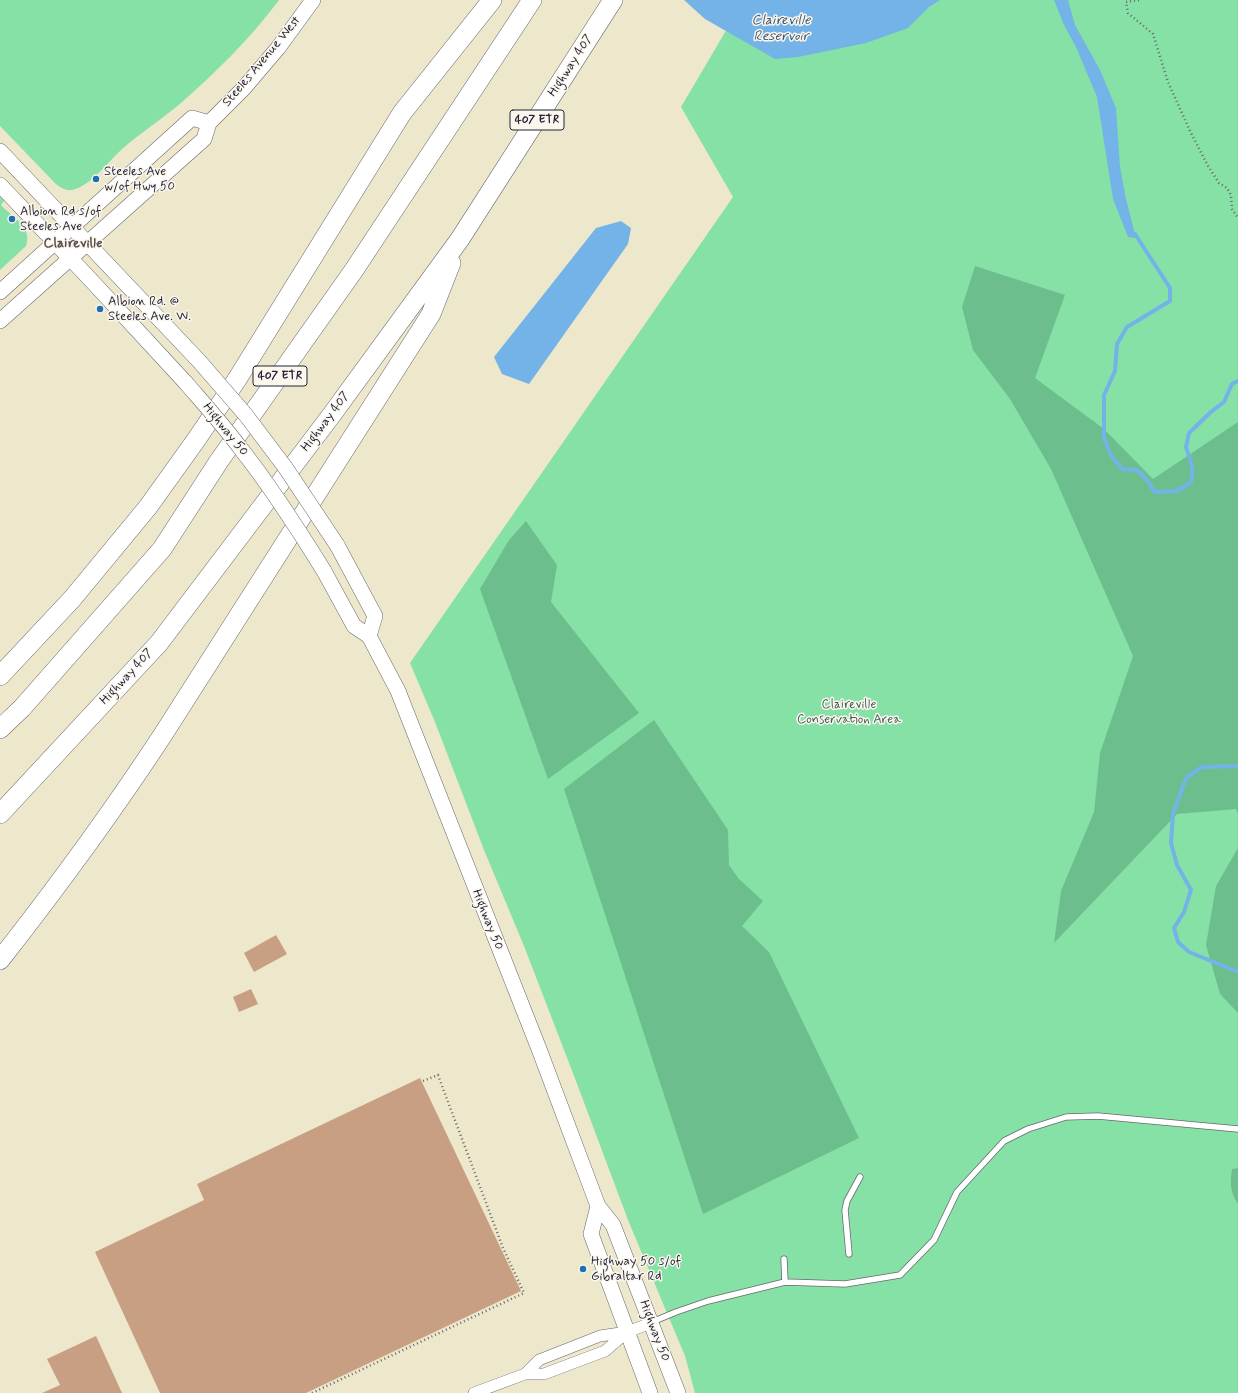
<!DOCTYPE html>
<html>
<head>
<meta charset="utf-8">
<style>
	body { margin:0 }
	canvas { display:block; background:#ede7cb }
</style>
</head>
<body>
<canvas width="1238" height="1393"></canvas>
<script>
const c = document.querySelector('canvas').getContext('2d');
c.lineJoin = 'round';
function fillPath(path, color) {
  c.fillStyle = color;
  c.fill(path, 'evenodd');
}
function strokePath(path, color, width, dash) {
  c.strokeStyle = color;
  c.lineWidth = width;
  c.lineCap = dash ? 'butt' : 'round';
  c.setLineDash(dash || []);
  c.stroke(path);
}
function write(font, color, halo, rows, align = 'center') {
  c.font = font + ' Mynerve,sans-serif';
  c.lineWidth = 3;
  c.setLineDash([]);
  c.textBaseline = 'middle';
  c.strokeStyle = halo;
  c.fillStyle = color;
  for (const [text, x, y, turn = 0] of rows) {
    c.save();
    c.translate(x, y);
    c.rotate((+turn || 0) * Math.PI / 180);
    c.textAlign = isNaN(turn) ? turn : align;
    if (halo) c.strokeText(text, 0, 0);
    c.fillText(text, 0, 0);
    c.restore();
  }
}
fillPath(new Path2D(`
	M0,0H279C251,38 216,72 181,103C162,119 140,133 121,150C108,162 91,186 72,190C65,191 59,187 54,182L0,126Z
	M744,0H1238V1393H695L685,1356L628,1220L576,1081L524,946L484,850L435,722L410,663L733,197L681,107Z
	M0,197L4,201L1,205C12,217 33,227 26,246L0,270Z`), '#86e1a7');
fillPath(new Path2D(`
	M975,266L1065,295L1035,378L1104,429L1153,479L1238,422V814L1236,809L1177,814L1054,943L1061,891L1094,812L1100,753L1133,656L1051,469L1010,399L973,350L962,307Z
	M526,521L557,565L551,602L639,713L548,779L480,589L509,540Z
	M654,720L728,830L729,865L739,879L763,901L742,926L769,952L859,1138L703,1214L564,789Z
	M1238,848V1013L1220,994L1206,945L1216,886Z
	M1238,1168V1204C1230,1193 1230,1182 1232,1169Z`), '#6cbf8c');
fillPath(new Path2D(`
	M684,0H940L929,7L908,28L866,43L798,57L775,59L705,19Z
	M1054,0H1068L1075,25L1100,70L1116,108L1120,167L1126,199L1136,238L1128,237L1113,199L1097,97L1076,47L1064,25Z
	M621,221L631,228L628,244L529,384L502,374L494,357L596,228Z`), '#73b3e7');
strokePath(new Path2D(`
	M1135,234L1170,288V301L1127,327L1117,344L1115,371L1104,395V439L1112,457L1122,469L1137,470L1146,479L1155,492L1177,491L1191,482L1193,469L1186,447L1189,433L1212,411L1224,402L1232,384L1238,381
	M1238,766L1202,767L1186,778L1173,814L1171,843L1177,865L1191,890L1184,912L1174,928L1178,942L1189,952L1238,972`), '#73b3e7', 4);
fillPath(new Path2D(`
	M276,935L287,954L254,972L244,953Z
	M251,989L258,1004L239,1012L233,997Z
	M420,1078L521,1291L306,1393H160L95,1252L204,1200L197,1184Z
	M96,1336L122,1393H42L60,1385L47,1359Z`), '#c99f83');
const lane = new Path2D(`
	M849,1254L845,1210L847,1201L860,1177
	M784,1259L785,1282
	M652,1322L676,1312L708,1301L785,1282L845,1284L900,1275L934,1240L957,1192L1004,1141L1028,1129L1066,1117L1098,1116L1238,1129`);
const street = new Path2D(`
	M525,1374L539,1360L600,1336L627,1332L651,1323
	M474,1393L525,1374H544L605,1351L627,1332`);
const secondary = new Path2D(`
	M0,151L199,361
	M0,185L89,278L186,383
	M0,292L192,118L209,123
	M0,321L204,139L209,123L244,88L278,48L313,0
	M337,545L375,616L369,636
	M324,571L354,626L369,636L398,691L539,1049L598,1206L613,1225L678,1393
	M598,1206L591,1234L650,1393`);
const highway = new Path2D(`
	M0,676L72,599L148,507L196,440L236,381L402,113L492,0
	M0,729L22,708L162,549L219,461L354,270L532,0
	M0,814L159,643L333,413L460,239L613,0
	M0,960C58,886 113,811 164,733L431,314L451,263`);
strokePath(lane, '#69676d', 7);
strokePath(street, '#69676d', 12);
strokePath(secondary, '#69676d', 16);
strokePath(highway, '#69676d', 20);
strokePath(new Path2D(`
	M1139,0L1126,2L1128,13L1153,34L1168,82L1190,131L1208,166L1219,183L1227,188L1231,195L1232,209L1238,218
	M312,1393L524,1293L503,1248L438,1075L423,1081`), '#69676d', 2.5, [1, 3]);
strokePath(lane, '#fff', 5.5);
strokePath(street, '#fff', 11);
strokePath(secondary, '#fff', 15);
strokePath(highway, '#fff', 19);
const secondaryBridge = new Path2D(`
	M199,361L245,414L285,467L337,545
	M186,383C205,405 224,426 241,449C272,488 298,529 324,571`);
strokePath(secondaryBridge, '#69676d', 16, []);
strokePath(secondaryBridge, '#fff', 15);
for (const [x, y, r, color] of [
	[96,179,4,"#1f6fb2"],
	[12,219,4,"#1f6fb2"],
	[100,309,4,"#1f6fb2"],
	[583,1269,4,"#1f6fb2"]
]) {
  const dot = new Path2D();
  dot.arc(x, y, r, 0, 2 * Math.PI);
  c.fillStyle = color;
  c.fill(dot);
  strokePath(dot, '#fbf7ec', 1.5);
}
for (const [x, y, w] of [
	[537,120,54],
	[280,376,54]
]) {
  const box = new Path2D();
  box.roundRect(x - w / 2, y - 10, w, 20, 3);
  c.fillStyle = '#fbf7ec';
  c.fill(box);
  strokePath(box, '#22223b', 1);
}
write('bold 12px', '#22223b', null, [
	["407 ETR",537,120],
	["407 ETR",280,376]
]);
write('13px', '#22223b', '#fbf7ec', [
	["Steeles Avenue West",262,62,-50],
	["Highway 407",571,66,-57],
	["Highway 407",326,422,-53],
	["Highway 50",225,430,51],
	["Highway 407",127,677,-47],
	["Highway 50",487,920,68],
	["Highway 50",654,1331,69]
]);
write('13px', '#22223b', '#fbf7ec', [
	["Steeles Ave",104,172],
	["w/of Hwy 50",104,187],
	["Albion Rd s/of",20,212],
	["Steeles Ave",20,227],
	["Albion Rd. @",108,302],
	["Steeles Ave. W.",108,317],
	["Highway 50 s/of",591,1262],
	["Gibraltar Rd",591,1277]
], 'left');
write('13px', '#405b5b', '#fbf7ec', [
	["Claireville",849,705],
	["Conservation Area",849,720]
]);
write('italic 14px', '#3e5577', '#fbf7ec', [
	["Claireville",781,21],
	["Reservoir",781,37]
]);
write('bold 14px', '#5c4e54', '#fbf7ec', [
	["Claireville",73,244]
]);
</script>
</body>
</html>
